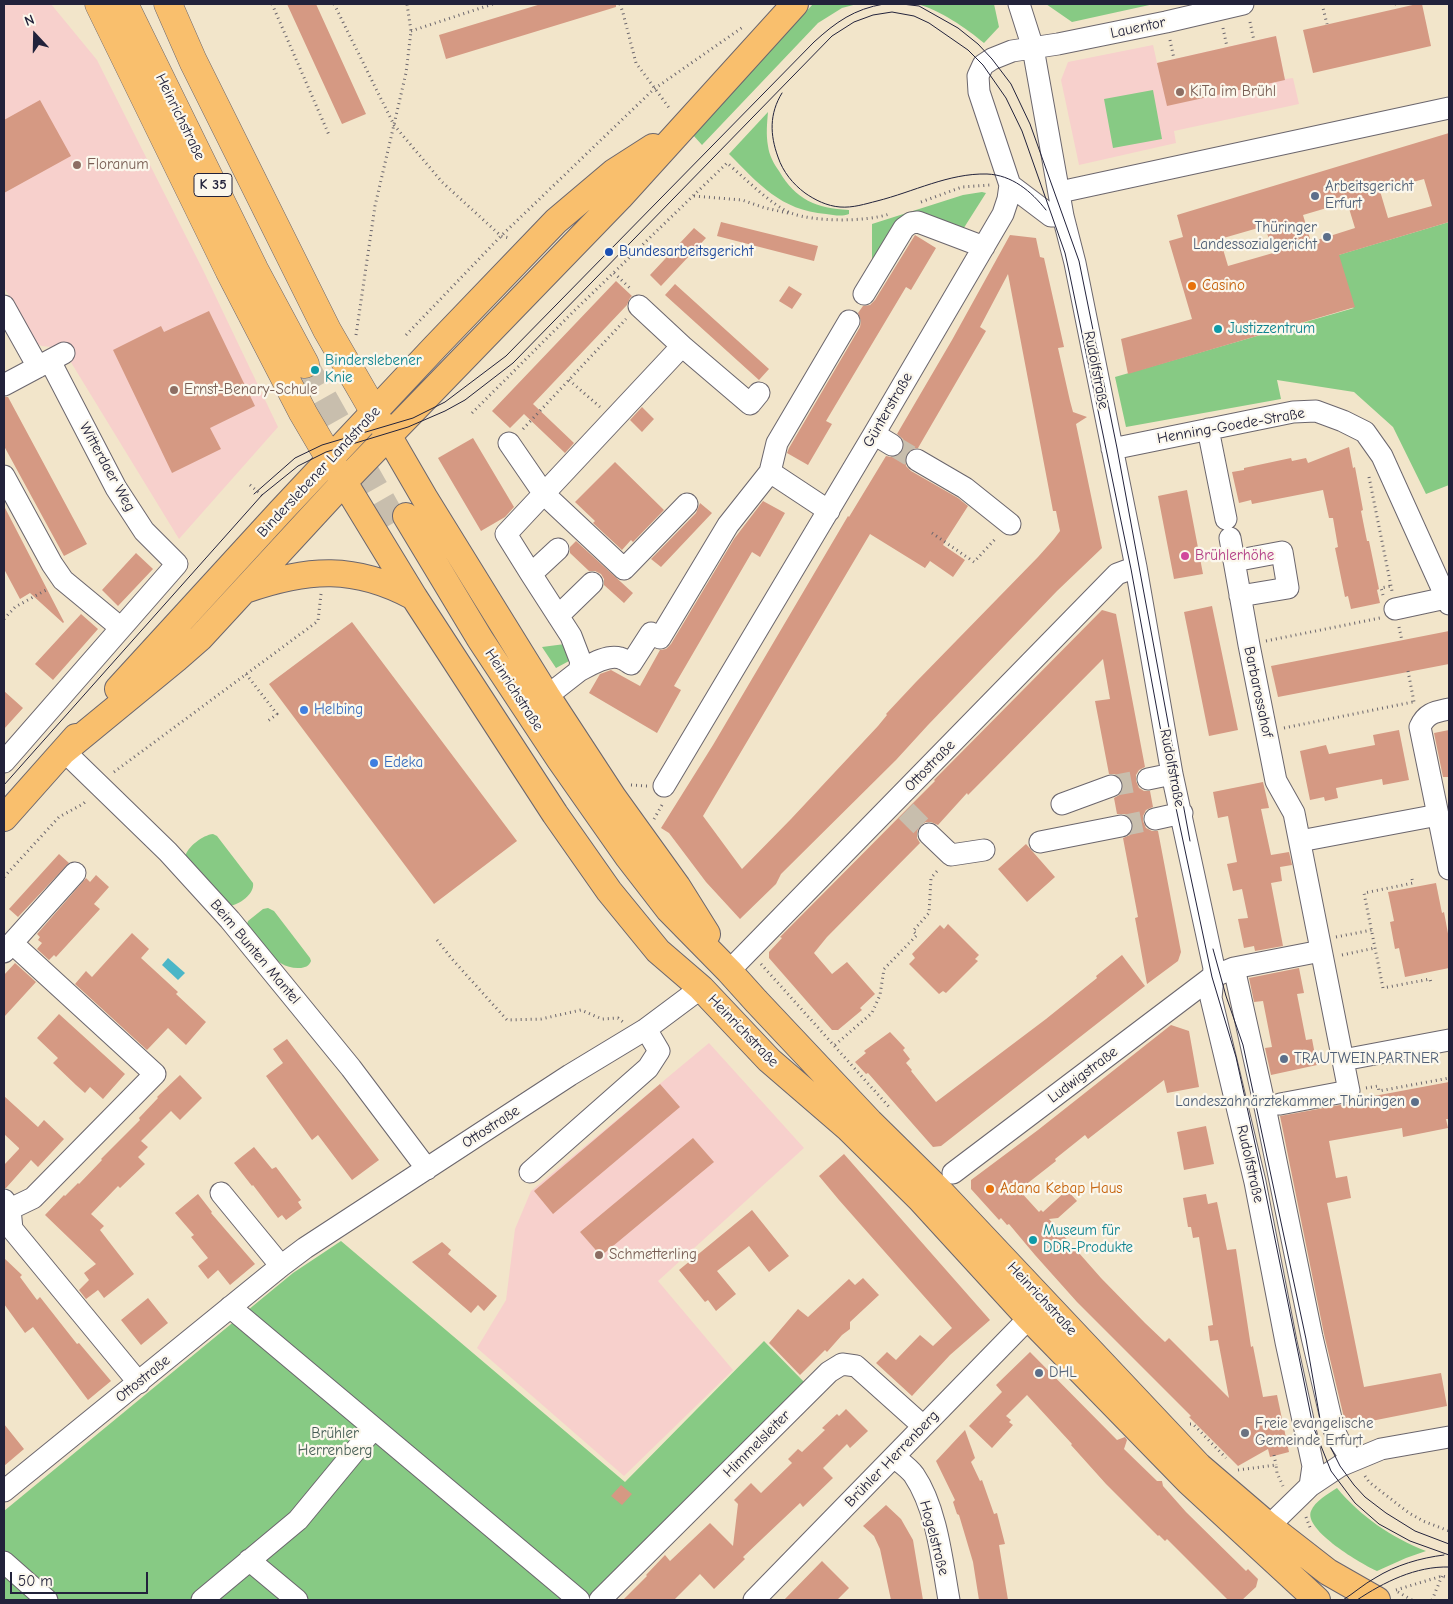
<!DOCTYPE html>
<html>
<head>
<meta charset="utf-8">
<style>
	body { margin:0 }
	#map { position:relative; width:1453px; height:1604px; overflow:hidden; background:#f2e5ca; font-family:"Comic Neue",sans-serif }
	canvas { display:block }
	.frame { position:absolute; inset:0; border:5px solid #22223b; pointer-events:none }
	.north { position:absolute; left:10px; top:10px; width:50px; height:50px; -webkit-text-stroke:4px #fbf7ec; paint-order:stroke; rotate:339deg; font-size:14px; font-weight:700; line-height:20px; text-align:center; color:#22223b }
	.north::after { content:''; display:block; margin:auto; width:18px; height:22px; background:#22223b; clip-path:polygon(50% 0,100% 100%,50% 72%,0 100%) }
	.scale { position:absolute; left:10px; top:1572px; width:138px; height:22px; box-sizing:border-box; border:2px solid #22223b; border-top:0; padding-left:6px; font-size:15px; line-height:18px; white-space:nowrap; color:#22223b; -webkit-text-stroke:4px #fbf7ec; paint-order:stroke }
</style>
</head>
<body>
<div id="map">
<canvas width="1453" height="1604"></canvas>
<div class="frame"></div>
<div class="north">N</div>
<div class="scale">50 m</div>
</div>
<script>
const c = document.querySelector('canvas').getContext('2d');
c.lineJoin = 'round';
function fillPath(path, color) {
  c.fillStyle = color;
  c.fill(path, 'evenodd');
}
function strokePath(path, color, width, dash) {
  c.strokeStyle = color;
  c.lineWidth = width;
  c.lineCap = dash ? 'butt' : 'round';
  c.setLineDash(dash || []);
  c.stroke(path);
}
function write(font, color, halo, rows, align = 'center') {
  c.font = font + ' "Comic Neue",sans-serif';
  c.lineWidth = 4.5;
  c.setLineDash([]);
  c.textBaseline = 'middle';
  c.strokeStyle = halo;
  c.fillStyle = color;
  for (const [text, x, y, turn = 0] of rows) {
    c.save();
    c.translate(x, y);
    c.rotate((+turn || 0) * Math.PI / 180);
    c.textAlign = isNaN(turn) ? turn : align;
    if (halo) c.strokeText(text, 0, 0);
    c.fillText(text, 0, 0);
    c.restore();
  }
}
fillPath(new Path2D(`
	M4,4H51L97,60L203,270L278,427L179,539L61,346L52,347L42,346L37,344L32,337L4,287Z
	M1276,36L1285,79L1293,78L1299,104L1174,131L1176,143L1079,165L1061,80L1068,62L1153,45L1157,63Z
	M709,1043L804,1148L658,1281L733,1370L624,1476L477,1348L506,1300L515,1229L531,1191Z`), '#f7d0cc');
fillPath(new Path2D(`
	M813,4H857L842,8L818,23L702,145L693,135Z
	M917,4H994L999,27L984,43C966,28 940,10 917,4Z
	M1046,4H1154L1072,22Z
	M1153,90L1162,139L1113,148L1104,99Z
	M768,112C767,123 766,135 768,146C769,155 774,164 779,171C796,200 816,208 849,210V214C841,217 834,215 826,214C780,210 759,184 729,154Z
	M982,192L986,193L960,234L919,221L872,265V224L963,195Z
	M1449,222V485L1426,494L1393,427L1354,392L1277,380L1281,399L1126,427L1115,377L1354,308L1278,273Z
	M565,644L569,661L556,668L542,647Z
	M213,834L217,836L253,883C255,894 239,905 229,906L185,857C187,847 203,835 213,834Z
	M268,908L274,911L310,958L311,961C309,966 305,968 299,968C274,969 260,941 247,924L248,921L263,909Z
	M341,1241L625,1482L764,1341L805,1383L590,1600H4V1511L293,1273Z
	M1337,1488C1360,1516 1392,1538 1426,1551L1406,1558L1377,1571C1363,1565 1303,1530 1311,1511C1315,1501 1328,1494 1337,1488Z`), '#87ca84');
fillPath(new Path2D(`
	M168,958L185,973L178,980L162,965Z`), '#4bb6c7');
fillPath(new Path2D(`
	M287,4H316L366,114L342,124Z
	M541,4H616V7L446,59L439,35Z
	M1417,4H1422L1431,46L1313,73L1303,30Z
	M1276,36L1285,80L1167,106L1157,63Z
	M40,100L71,156L4,193V120Z
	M1449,133V222L1339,255L1355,307L1128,374L1121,339L1192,319L1169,241L1183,237L1177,215ZM1424,179L1432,206L1388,218L1380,191ZM1347,202L1355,228L1311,242L1303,215ZM1265,226L1273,253L1228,266L1220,239Z
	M721,222L818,246L814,261L717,236Z
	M694,228L706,238L661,286L650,275Z
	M915,235L936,248L911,290L906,287L826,421L832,424L808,465L787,453L789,448L860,327L861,321L858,313L863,306L870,305L875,300Z
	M1010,235L1036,238L1040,257L1044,258L1064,347L1058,348L1070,401L1073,412L1087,417L1076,424L1102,548L1057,591L928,725L896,760L781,874L776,884L740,919L706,882L669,833L661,828L713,745L848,516L849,517L886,456L891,457L898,456L903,451L904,445L903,439L897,434L952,340ZM1008,274L1053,511H1056L1060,531L1054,539L1038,557L916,682L886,714L887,715L878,726L791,819L742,869L703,816L870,534L925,568L930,561L953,577L965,560L943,545L968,506L958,498L911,471L906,466L905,459L906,453L910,449L918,448L986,331L980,327Z
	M616,281L632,296L630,298L627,305L533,404L574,443L565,453L524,414L510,428L492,411Z
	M675,284L769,369L759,380L665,295Z
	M789,286L802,294L792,309L779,301Z
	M209,311L255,406L210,428L221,449L172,473L113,350L161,326L164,332Z
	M4,397H8L87,544L64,556L4,446Z
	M642,407L654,419L642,432L630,420Z
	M473,438L514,507L505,517L481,531L438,458Z
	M1349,447L1353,468L1355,467L1363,510L1361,511L1367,541H1369L1379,589L1377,590L1380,603L1351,609L1348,596L1345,597L1335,548L1338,547L1333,518H1329L1323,490L1252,504L1251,500L1239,503L1232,472L1244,470V468L1291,458L1292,461L1306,458L1308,463Z
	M615,462L664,510L633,542L631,540L622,550L593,523L595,521L575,502Z
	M1187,490L1203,574L1174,579L1158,496Z
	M763,501L785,513L760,557L752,552L674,686L681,690L657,733L589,693L600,674L611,670L640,686L660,650L666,649L671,644L734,539Z
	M700,503L712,513L661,567L651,559L696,513Z
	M4,506L64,622L63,623L30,593L20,599L4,569Z
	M576,541L633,593L624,603L604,585V579L601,574L595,571H589L570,553V547Z
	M136,553L153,569L118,606L102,590Z
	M1212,606L1238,730L1209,736L1184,612Z
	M1102,610L1116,614L1145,767L1139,770L1136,775V781L1139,788L1144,791H1150L1153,807L1146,810L1143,816V821L1146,828L1152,831H1158L1181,952L1178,961L1147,984L1135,918L1138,917L1123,838L1130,835L1133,830V824L1131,818L1125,814H1117L1114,798L1121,794L1123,789V782L1119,776L1114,774H1109L1095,701L1110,699L1103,659L968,795L967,793L938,825L931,822H926L920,825L917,832V838L920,843L827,937L814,953L832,974L847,962L875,994L860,1008L862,1010L838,1030H832L769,958V952L782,938L780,937L910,806L935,781L934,780Z
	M81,614L98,629L53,680L35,664Z
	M352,622L517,841L434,904L269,684Z
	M1449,631V664L1278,697L1271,666Z
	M4,691L23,708L4,729Z
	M1399,730L1409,780L1383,785L1382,779L1336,788L1338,798L1325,801L1324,797L1310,800L1300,751L1326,745L1329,754L1375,745L1373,735Z
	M1449,730V777H1443L1434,733Z
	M1263,782L1269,808L1261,809L1271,855L1289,852L1292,865L1280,867L1282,881L1271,883L1283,946L1255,951L1254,946L1244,948L1238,919L1248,918L1242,889L1233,891L1227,864L1237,862L1228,816L1218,818L1213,792Z
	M1026,844L1055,877L1027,902L998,869Z
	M59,854L69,863L18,917L9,909Z
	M96,875L109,887L94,904L100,909L56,957L54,955L49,960L37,949L42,943L38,940L40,937L37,934L86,878L90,882Z
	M1436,883L1442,913L1444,912L1449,939V968L1405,977L1399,948L1395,949L1390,922L1394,921L1388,892Z
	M948,924L979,955L975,959L978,961L946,993L943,991L939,994L909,964L915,958L912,954L940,925L944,929Z
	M132,933L149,949L141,958L178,992L176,994L206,1022L186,1045L168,1028L147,1050L75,984L86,971L92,977Z
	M1122,955L1145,986L941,1146L933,1147L868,1073L866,1074L855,1062L866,1053L864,1051L890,1032L905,1048L903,1050L910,1059L906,1063L912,1070L911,1071L936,1102L1046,1019L1097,978L1096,976Z
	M15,963L36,982L4,1017V975Z
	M1299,968L1304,993L1297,994L1306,1040L1312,1039L1317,1065L1271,1075L1265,1048L1272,1047L1263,1001L1254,1002L1249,978Z
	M59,1014L125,1074L103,1099L90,1087L85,1093L76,1085L53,1063L58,1058L37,1038Z
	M1171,1025L1189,1031L1199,1087L1167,1093L1164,1080L1088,1139L1085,1135L1055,1159L1056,1161L1019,1190L1039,1212L1041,1210L1043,1212L1067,1190L1077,1201L1058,1218L1049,1219L1101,1278L1145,1323L1165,1342L1169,1338L1229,1398L1218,1340L1210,1341L1208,1326L1213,1325L1199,1237L1193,1238L1191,1227H1188L1183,1198L1206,1194L1208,1204L1217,1202L1227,1250L1236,1249L1251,1347L1253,1346L1263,1397L1277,1395L1289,1452L1270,1457L1268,1449L1238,1466L1189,1417L1191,1416L1077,1302L1035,1255L1009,1224L1007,1225L1001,1218L999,1220L971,1189V1180L1038,1130Z
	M287,1039L379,1160L352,1180L318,1135L312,1140L266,1076L283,1063L273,1049Z
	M180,1075L202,1098L180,1120L171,1111L141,1141L148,1147L138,1157L145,1164L120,1188L118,1186L91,1214L104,1226L100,1230L134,1274L104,1298L98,1290L86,1299L79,1290L89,1280L84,1273L96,1264L45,1215L64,1195L65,1196L78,1183L79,1184L102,1160L101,1159L140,1120L139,1118L158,1098L157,1097Z
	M1449,1082V1119H1446L1448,1128L1403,1137L1402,1128L1329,1141L1336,1178L1347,1176L1351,1198L1327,1203L1364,1387L1441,1373L1447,1406L1346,1426L1324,1334L1280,1116L1351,1103L1358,1099Z
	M660,1084L680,1107L553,1214L534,1191Z
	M4,1096L38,1127L44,1120L64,1139L38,1167L31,1160L6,1188H4V1165L19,1149V1148L4,1134Z
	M1206,1126L1214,1164L1184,1170L1177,1132Z
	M693,1138L714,1162L601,1256L580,1232Z
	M254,1147L272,1169L276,1167L301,1200L298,1202L302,1208L286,1220L282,1215L278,1218L253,1185L252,1186L234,1163Z
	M844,1154L990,1320L950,1355L912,1396L876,1363L887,1352L896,1360L920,1335L933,1346L952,1328L839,1200L819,1176Z
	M198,1194L212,1212L211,1213L255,1264L230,1285L218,1270L208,1279L198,1266L208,1258L191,1237L194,1235L175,1213Z
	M752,1210L789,1256L769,1272L749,1246L717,1271L736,1294L716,1311L708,1300L705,1302L679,1270Z
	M442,1242L451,1250L448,1254L497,1296L484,1311L478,1305L471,1313L412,1262Z
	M4,1258L22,1275L20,1277L37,1300L40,1297L77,1344L79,1343L111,1381L88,1400L33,1327L25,1333L4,1304Z
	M863,1278L879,1295L850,1322V1329L842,1335L827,1352L825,1350L800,1375L769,1343L798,1309L808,1317L849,1279L855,1285Z
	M148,1298L168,1323L141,1345L121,1320Z
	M1030,1352L1117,1440L1125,1437L1127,1440L1124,1449L1157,1481H1162L1163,1486L1186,1512L1246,1571L1248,1569L1258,1579L1256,1587L1242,1600H1228L1167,1539L1165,1541L1159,1535L1158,1536L1106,1484L1071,1445L1072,1444L1027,1395L1006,1416L1011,1420L1009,1422L1013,1425L992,1448L969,1426L1002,1392L996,1385Z
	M846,1409L868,1431L850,1448L847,1444L823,1468L833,1478L803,1507L800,1503L743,1557L745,1559L714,1589L700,1574L674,1600H623L647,1576L646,1575L665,1555L670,1561L710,1523L733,1546L738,1504L734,1500L751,1483L761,1493L792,1463L788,1459L798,1449L802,1452L825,1430L822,1428L837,1414L839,1416Z
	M4,1424L24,1449L4,1466Z
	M965,1430L975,1458L971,1462L980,1481L982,1480L994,1514L997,1513L1005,1544L999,1545L1008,1600H979L973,1562L959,1515L957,1514L953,1502L955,1500L936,1461Z
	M621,1485L632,1494L622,1505L611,1496Z
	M886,1505L901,1519L913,1540L923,1600H891L880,1549L874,1536L863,1526Z
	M822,1561L849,1588L837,1600H784Z`), '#d59983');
strokePath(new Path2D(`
	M892,445L917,460
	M1111,786L1148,779
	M906,811L929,834
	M1121,826L1155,819`), '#c8bead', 21, [21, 11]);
strokePath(new Path2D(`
	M305,364L395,523`), '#c8bead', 26, [26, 13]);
const minor = new Path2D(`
	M1019,4L1033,48L1063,216L1075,263L1136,567L1172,774L1214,968L1211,998L1255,1182L1286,1342L1313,1466L1310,1486
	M1010,185L1051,216H1063
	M1060,192L1449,108
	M864,294L904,228L911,223L918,222L984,247
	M4,306L38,367
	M639,306L682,346
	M4,385L64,353
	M1208,429L1226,519
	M874,434L892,445
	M509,443L544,494L624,569L687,504
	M1112,449L1293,412L1316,411L1343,421L1365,432L1382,456L1449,604
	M917,460L965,488L1010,524
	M4,476L52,564L63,580L121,628
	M829,511L770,472L777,443L849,321
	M1230,538L1249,645L1276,781L1294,813L1349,1091L1280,1104
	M1234,561L1282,552L1288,588L1240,596
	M531,574L558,549
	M1395,609L1446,598
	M558,616L592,583
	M579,671C590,665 607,654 620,658C624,659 628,662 631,664L651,633L660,638L728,525L770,472
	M547,696L579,671L581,662L571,636L531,574L506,534L682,346L750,404L759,393
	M1449,709C1435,712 1426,713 1420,727L1449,869
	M64,751L168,852L230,920L351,1068L427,1169
	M4,762L177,564L144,531L116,488L50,361
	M1148,779L1172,774
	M664,786L874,434L1003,214L1008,199L1010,185L979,92L978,76L983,65L992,59L1012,51L1058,44L1166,22L1243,4
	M1062,804L1111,786
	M1155,819L1182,813
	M929,834L951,855L984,850
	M1300,841L1438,815
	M1040,842L1121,826
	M4,952L75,873
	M1234,968L1265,1107L1312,1337L1333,1427L1338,1439L1352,1460
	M729,971L1117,574L1136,567
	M1343,1060L1449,1040
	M530,1172L648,1068L659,1051L646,1029
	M953,1173L1212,977L1234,968L1321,951
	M221,1193L281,1266
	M4,1200L10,1209L12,1229L139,1383
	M10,1209L33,1198L155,1074L12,943
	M230,1307L579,1600
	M894,1457C900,1462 909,1468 914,1475C937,1509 942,1561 949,1600
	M4,1491L281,1266L305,1248L570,1075L646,1029L701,988
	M1269,1526L1310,1486L1340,1466L1381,1449L1449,1437
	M249,1560L297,1600
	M4,1562L47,1600
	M202,1600L298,1520L374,1428
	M600,1600L829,1372L842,1364L856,1366L923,1426
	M754,1600L1029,1318`);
const major = new Path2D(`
	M381,423L424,497L547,696L613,797L677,886L707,934
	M330,459L414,597L555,814L609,891L658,951L701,988L769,1060L849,1129L920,1199L1029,1318L1189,1482L1317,1600
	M406,516L480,639L560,760L628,857L669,910L729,971L756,1001L870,1122L936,1187L1199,1466L1269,1526L1328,1572L1377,1600
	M245,590C308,568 355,565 414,597
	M118,689L281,511L435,347L556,221L614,172L653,147
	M64,751L176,659L200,638L344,482L620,197L795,4
	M4,818L76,737`);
const highway = new Path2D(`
	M99,4L229,270L303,413L330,459
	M124,4L254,269L305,364
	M168,4L193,61L327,330L375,413`);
strokePath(minor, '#6b666d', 23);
strokePath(major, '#6b666d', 28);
strokePath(highway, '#6b666d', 29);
strokePath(new Path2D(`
	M272,4L329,135
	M334,4L394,125L442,182L501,236L509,238
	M620,4L623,13L636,63L670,109
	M1322,4L1327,24
	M1396,4L1398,8
	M1250,22L1254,41
	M1223,28L1227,47
	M411,31L493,4
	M1170,40L1174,59
	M694,196L742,200L765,208L788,213
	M921,202L962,187L990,185
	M614,273L632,290
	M356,335L375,206L406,73L411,31L407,4
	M406,335L501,236L654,89L743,27
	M569,380L600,407
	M472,413L573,312L727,163C744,177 772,206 791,213C813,222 867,222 889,214
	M523,429L626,319
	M1369,477L1392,591
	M250,485L265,498
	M932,533L974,562L997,537
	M1383,595L1381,588L1391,586
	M4,619L15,607L48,589
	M1399,627L1402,641
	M1266,641L1380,618
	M1408,671L1414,702
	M246,674L277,714L268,721
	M1284,728L1413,702
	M114,772L318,621L321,594
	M631,785L647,786
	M654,819L662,805
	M4,877L59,817L83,804L87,800
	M1412,879L1413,883L1364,893L1383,988L1430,979L1431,983
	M1336,937L1372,930
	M437,940L452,959L507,1020L541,1019L581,1010L602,1019L618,1018L623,1022
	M1342,955L1375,948
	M761,964L890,1108
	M835,1045L872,1013L880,995L884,969L917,935L913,931L929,913L931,878L939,869
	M1366,1088L1378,1086L1379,1091L1449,1078
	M1190,1424H1193L1226,1458
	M1274,1455L1276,1465
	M1238,1470L1276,1465L1277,1473L1283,1486
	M1365,1476L1369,1482L1409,1513L1423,1521L1449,1531
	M1306,1517L1311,1530
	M1396,1590L1442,1576L1449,1578
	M1398,1592L1412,1600
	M1432,1600L1442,1576`), '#6b666d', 3, [1, 4]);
strokePath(minor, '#fff', 21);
strokePath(major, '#f9bf6d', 26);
strokePath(highway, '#f9bf6d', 28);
strokePath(new Path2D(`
	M902,4L919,6L958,28L978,44L992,59L1011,84L1030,124L1079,261L1117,448L1190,841
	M782,93C769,114 770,135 778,157C783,172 793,184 805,193C815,200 827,206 840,207C853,208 865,204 877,201C913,192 949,173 987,174C1012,175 1031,191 1046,210
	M254,494L295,458L322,445L413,418L445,402L506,356L814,42C836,22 854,9 884,4
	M4,785L262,495L298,466L326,452L408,427L445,411L465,400L513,363L832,36L854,22L873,15L892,12L914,16L929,23L968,50L983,65L1006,98L1022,131L1065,253L1069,271L1131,569L1169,775L1212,977L1236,1057L1263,1180L1313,1426L1331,1471L1355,1503L1379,1524L1410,1541L1449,1555
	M1213,949L1226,996L1243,1045L1306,1339L1320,1419L1327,1440L1340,1466L1354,1485L1365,1497L1386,1513L1415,1531L1449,1544
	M1343,1600C1354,1593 1364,1584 1375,1578C1396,1565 1420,1558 1444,1555
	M1357,1600C1384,1582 1416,1566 1449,1567`), '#22223b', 1);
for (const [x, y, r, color] of [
	[1180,92,5,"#8d6e63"],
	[77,165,5,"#8d6e63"],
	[1315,196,5,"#5c6f8a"],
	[1327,237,5,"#5c6f8a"],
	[609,252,5,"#1a4fb4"],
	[1192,286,5,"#e8710a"],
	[1218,329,5,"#0f9aa8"],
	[315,370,5,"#0f9aa8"],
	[174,390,5,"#8d6e63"],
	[1185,556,5,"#d1479c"],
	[304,710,5,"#3f7fe0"],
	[374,763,5,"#3f7fe0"],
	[1284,1059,5,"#5c6f8a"],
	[1415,1102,5,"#5c6f8a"],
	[990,1189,5,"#e8710a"],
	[1033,1240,5,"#0f9aa8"],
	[599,1255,5,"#8d6e63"],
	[1039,1373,5,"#5c6f8a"],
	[1245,1433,5,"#6b7280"]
]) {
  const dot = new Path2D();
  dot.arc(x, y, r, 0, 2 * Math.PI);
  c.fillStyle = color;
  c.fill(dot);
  strokePath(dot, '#fbf7ec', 2);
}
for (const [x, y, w] of [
	[213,185,38]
]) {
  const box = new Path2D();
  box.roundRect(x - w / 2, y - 11.5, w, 23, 4);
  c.fillStyle = '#fbf7ec';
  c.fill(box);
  strokePath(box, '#22223b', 1);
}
write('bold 14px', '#22223b', null, [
	["K 35",213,185]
]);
write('15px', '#22223b', '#fbf7ec', [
	["Lauentor",1138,28,-12],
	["Heinrichstraße",180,117,64],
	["Rudolfstraße",1096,370,79],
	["Günterstraße",888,410,-60],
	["Henning-Goede-Straße",1231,426,-10],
	["Witterdaer Weg",107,467,61],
	["Binderslebener Landstraße",319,472,-47],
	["Heinrichstraße",514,690,57],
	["Barbarossahof",1258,692,78],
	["Ottostraße",930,766,-46],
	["Rudolfstraße",1172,768,79],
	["Beim Bunten Mantel",255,952,50],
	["Heinrichstraße",743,1031,46],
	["Ludwigstraße",1083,1075,-37],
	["Ottostraße",491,1127,-33],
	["Rudolfstraße",1250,1164,77],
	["Heinrichstraße",1042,1299,47],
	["Ottostraße",143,1379,-39],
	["Himmelsleiter",757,1444,-45],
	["Brühler Herrenberg",892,1459,-46],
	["Hogelstraße",934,1538,75]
]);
write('15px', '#785e54', '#fbf7ec', [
	["KiTa im Brühl",1190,92],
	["Floranum",87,165],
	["Ernst-Benary-Schule",184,390],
	["Schmetterling",609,1255]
], 'left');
write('15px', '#4e5e75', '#fbf7ec', [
	["Arbeitsgericht",1325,187],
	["Erfurt",1325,204],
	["Thüringer",1317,228,"right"],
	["Landessozialgericht",1317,245,"right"],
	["TRAUTWEIN.PARTNER",1294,1059],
	["Landeszahnärztekammer Thüringen",1405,1102,"right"],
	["DHL",1049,1373]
], 'left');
write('15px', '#164399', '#fbf7ec', [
	["Bundesarbeitsgericht",619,252]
], 'left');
write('15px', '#c56008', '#fbf7ec', [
	["Casino",1202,286],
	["Adana Kebap Haus",1000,1189]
], 'left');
write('15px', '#0d838f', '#fbf7ec', [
	["Justizzentrum",1228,329],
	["Binderslebener",325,361],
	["Knie",325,378],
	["Museum für",1043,1231],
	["DDR-Produkte",1043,1248]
], 'left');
write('15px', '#b23c85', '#fbf7ec', [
	["Brühlerhöhe",1195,556]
], 'left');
write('15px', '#366cbe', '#fbf7ec', [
	["Helbing",314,710],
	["Edeka",384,763]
], 'left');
write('15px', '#5b616d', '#fbf7ec', [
	["Freie evangelische",1255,1424],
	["Gemeinde Erfurt",1255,1441]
], 'left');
write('15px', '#455d55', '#fbf7ec', [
	["Brühler",335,1434],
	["Herrenberg",335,1451]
]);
</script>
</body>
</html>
